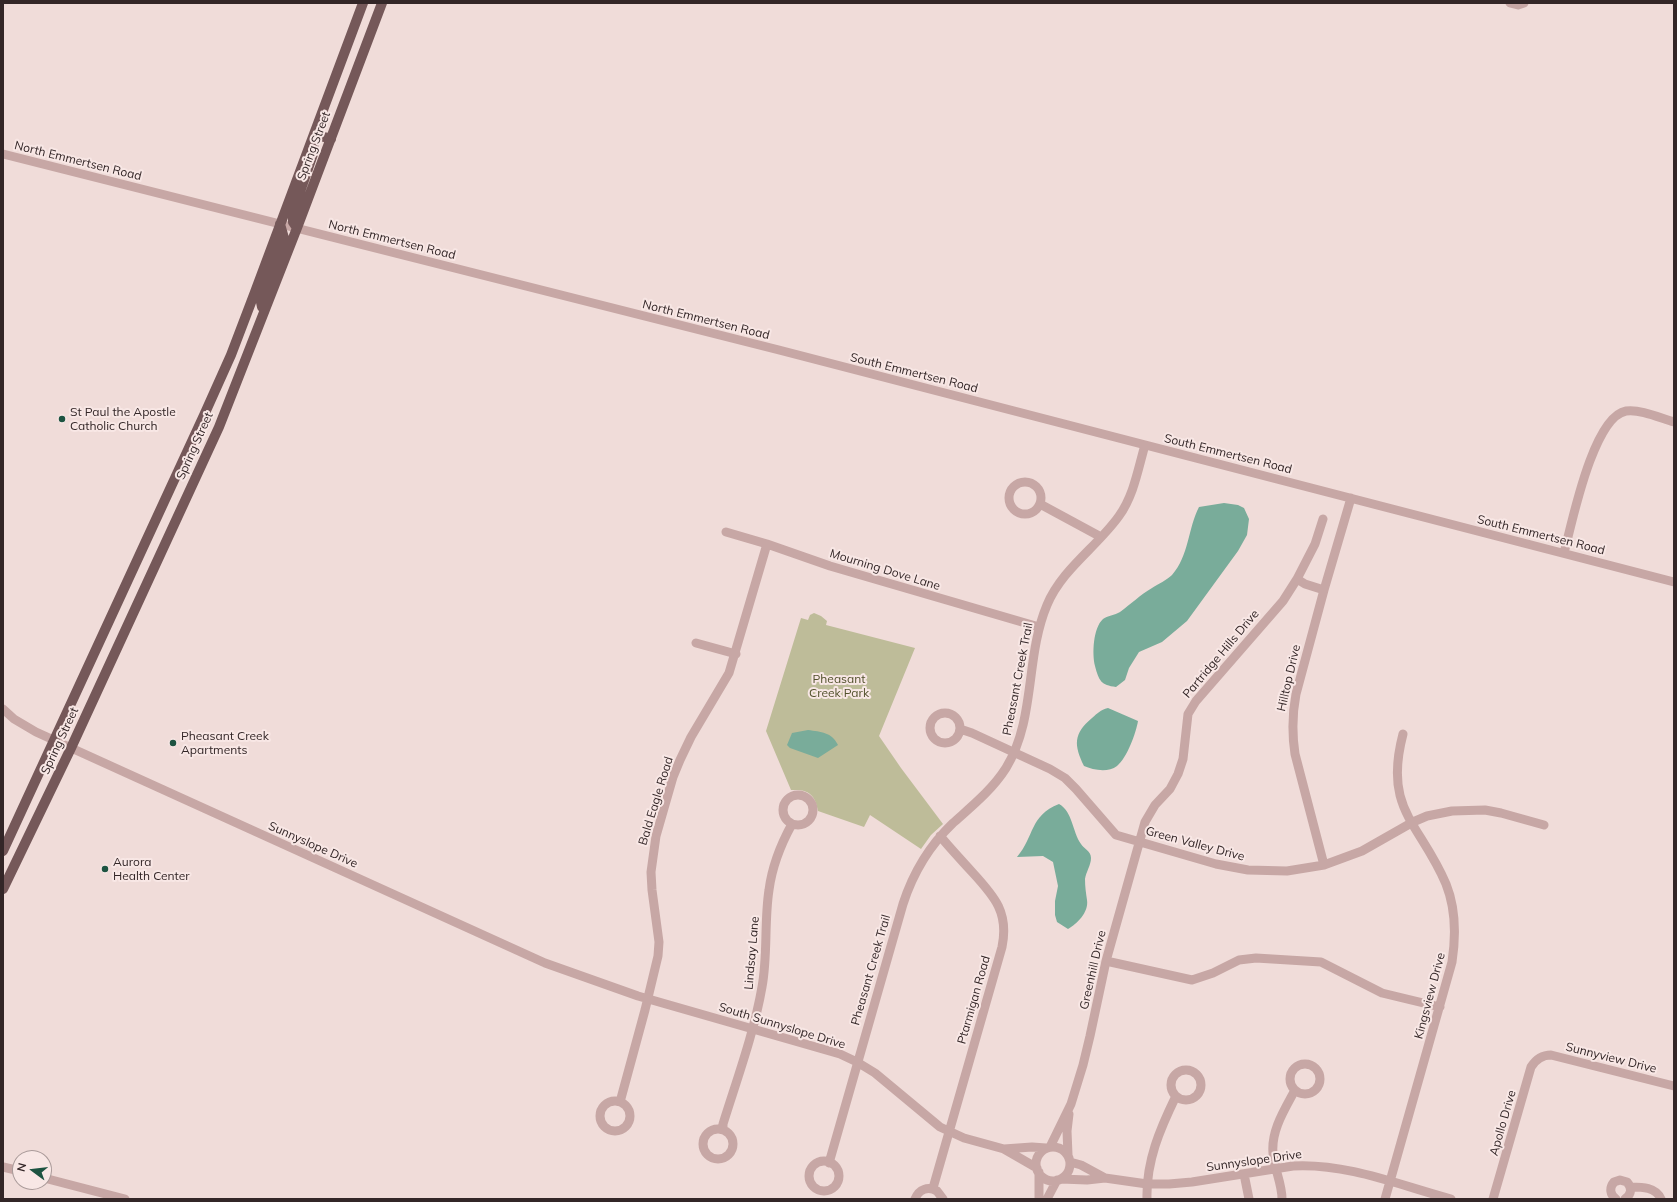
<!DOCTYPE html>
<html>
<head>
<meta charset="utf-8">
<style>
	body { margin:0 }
	#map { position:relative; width:1677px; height:1202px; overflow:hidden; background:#f0dcd9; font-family:Mulish,sans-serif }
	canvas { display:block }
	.frame { position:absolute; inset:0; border:4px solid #332627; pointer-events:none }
	.north { position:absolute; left:12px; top:1150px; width:40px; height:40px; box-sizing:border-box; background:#f8e7e5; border:1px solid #a99a99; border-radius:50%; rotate:285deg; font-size:11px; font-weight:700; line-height:16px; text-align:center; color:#332627 }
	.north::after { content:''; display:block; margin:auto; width:14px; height:18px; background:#1d5341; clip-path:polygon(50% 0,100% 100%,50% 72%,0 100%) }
</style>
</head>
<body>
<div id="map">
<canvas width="1677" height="1202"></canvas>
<div class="frame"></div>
<div class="north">N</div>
</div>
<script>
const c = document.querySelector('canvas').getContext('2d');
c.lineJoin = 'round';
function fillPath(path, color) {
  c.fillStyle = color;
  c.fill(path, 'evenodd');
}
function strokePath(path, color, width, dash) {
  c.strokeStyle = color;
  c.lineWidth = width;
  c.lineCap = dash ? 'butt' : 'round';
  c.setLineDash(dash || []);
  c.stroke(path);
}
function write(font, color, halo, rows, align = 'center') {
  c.font = font + ' Mulish,sans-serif';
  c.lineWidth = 4;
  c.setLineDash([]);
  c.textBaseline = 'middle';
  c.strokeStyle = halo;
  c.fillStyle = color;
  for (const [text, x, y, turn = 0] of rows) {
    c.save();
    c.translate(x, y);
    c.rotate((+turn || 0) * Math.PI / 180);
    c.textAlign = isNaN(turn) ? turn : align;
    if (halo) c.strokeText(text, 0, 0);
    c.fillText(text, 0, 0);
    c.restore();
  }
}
fillPath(new Path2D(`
	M814,613L821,616L827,621L826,625L915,648L879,736L901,768L943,824L931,835L921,849L870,815L864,827L818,811C815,794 808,789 791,790L766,731L801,618L808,620L810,615Z`), '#bebc99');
fillPath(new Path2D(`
	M1224,503L1238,505L1244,508L1249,519L1247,535L1238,551L1187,621L1162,642L1139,652L1129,668L1125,680L1116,687C1101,685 1099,681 1095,666C1092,654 1093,628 1103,619C1107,616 1115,615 1120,612C1131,604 1140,595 1152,588C1158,584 1167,580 1172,575C1189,556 1188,528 1199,507Z
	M1108,708L1138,721C1136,733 1127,758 1117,766C1108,773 1093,770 1084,766C1074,745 1073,734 1092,718C1098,713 1100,710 1108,708Z
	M808,730C821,732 832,732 838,745L818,758L790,748L787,745L792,733Z
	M1059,804C1073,812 1072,831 1081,844C1084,849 1091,851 1091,858C1091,865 1086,872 1085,879C1085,887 1086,893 1087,900C1089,912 1077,924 1068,929L1057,922L1055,915V901L1058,886L1053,862L1043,856L1017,857C1035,836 1029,816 1059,804Z`), '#79ac9a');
strokePath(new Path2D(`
	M1510,3L1518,5L1524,3
	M3,154L779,350L1674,582
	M1009 498a16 16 0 1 1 32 0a16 16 0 1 1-32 0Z
	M1040,504L1101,537
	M726,532L767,544L830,566L1039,627
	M1564,553C1572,523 1593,417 1626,411C1641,409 1660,418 1674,422
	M1297,579L1315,544L1323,519
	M696,643L736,654
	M3,709L14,719L36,732L545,963L638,996L840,1054L857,1062L875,1073L940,1127L964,1138L1004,1149L1037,1168
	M930 728a15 15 0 1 1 30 0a15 15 0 1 1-30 0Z
	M960,730H963L972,733L1050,769L1065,778L1076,789L1116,835L1216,864L1248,870L1287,871L1324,865L1362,851L1413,822L1427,816L1452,811L1485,810L1501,813L1544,825
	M783 810a15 15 0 1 1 30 0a15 15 0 1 1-30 0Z
	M1324,865L1295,754C1292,734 1292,715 1296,694L1324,590L1351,498
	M1106,961L1192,980L1213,973L1239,960L1256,958L1321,962L1382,993L1440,1007
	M1290 1079a15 15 0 1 1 30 0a15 15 0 1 1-30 0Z
	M1171 1085a15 15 0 1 1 30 0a15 15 0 1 1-30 0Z
	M600 1116a15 15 0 1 1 30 0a15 15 0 1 1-30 0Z
	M620,1102L645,1010L658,956L659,942L652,890L651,872L656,836L673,777L680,760L691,737L729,673L767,544
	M703 1144a15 15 0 1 1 30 0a15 15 0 1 1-30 0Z
	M723,1130V1124C737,1079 754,1033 762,987C768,955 764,922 769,890C772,867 781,844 792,824
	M1050,1147L1071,1104L1083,1065L1090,1036L1106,961L1145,822L1155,805L1170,789L1178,774L1183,759L1188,714L1196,701L1283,601L1297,579L1305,584L1324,590
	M1036 1164a17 17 0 1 1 34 0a17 17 0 1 1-34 0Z
	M1004,1149L1032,1147L1046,1148
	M1068,1155L1067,1131L1069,1114
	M809 1176a15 15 0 1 1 30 0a15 15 0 1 1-30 0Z
	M1070,1162L1081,1165L1105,1178
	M829,1163L903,904C913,873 929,846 953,823C972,806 992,790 1006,768C1036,719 1025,657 1047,605C1062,569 1097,547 1119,516C1134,495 1138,469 1145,445
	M3,1167L20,1171
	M1039,1172V1199
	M1244,1174L1249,1199
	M44,1178L125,1199
	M1061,1179L1087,1180L1105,1178L1147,1184H1169L1192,1182L1293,1166C1347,1163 1399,1185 1451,1199
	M1631,1187C1642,1187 1656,1187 1661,1199
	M933,1188L1002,947C1009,913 995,897 973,873C962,861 951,849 940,836
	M915,1199C919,1189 928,1186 937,1191L943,1199
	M1047,1199L1057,1180
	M1147,1199C1146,1161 1160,1129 1176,1096
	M1282,1199C1282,1183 1274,1169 1273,1153C1271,1130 1285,1109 1295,1090
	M1385,1199L1452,962C1456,936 1456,909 1446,884C1420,823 1383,810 1403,734
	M1493,1199L1531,1067C1536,1059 1542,1055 1551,1055L1674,1086
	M1616,1199C1610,1195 1609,1188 1614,1182L1620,1180L1627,1182C1632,1188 1632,1194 1625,1199`), '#c7a7a5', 9);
strokePath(new Path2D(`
	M297,228L293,222V212L313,154L314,134L331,139
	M262,307L261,302L284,238L280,224
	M3,851L205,413L231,355L255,292L363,3
	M3,889L71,748L219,427L297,228L382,3`), '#755859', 10);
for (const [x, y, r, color] of [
	[62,419,4,"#1d5341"],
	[173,743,4,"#1d5341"],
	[105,869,4,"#1d5341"]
]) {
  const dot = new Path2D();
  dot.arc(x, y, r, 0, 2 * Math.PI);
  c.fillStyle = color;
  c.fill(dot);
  strokePath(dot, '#f8e7e5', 1.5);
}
write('12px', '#332627', '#f8e7e5', [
	["Spring Street",314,146,-69],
	["North Emmertsen Road",78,161,14],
	["North Emmertsen Road",392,240,14],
	["North Emmertsen Road",706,320,14],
	["South Emmertsen Road",914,373,14],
	["Spring Street",195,446,-66],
	["South Emmertsen Road",1228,454,14],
	["South Emmertsen Road",1541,535,14],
	["Mourning Dove Lane",885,570,17],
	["Partridge Hills Drive",1221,654,-50],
	["Hilltop Drive",1289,678,-77],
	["Pheasant Creek Trail",1018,679,-79],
	["Spring Street",60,741,-65],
	["Bald Eagle Road",656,801,-73],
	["Green Valley Drive",1195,844,15],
	["Sunnyslope Drive",313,845,24],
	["Lindsay Lane",752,953,-85],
	["Pheasant Creek Trail",871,970,-74],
	["Greenhill Drive",1093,970,-77],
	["Kingsview Drive",1430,996,-75],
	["Ptarmigan Road",974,1000,-74],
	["South Sunnyslope Drive",782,1026,17],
	["Sunnyview Drive",1611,1058,14],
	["Apollo Drive",1503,1123,-74],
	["Sunnyslope Drive",1254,1161,-8]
]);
write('12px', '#332627', '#f8e7e5', [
	["St Paul the Apostle",70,412],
	["Catholic Church",70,426],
	["Pheasant Creek",181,736],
	["Apartments",181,750],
	["Aurora",113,862],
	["Health Center",113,876]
], 'left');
write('12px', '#51502b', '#f8e7e5', [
	["Pheasant",839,679],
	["Creek Park",839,693]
]);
</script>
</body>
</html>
